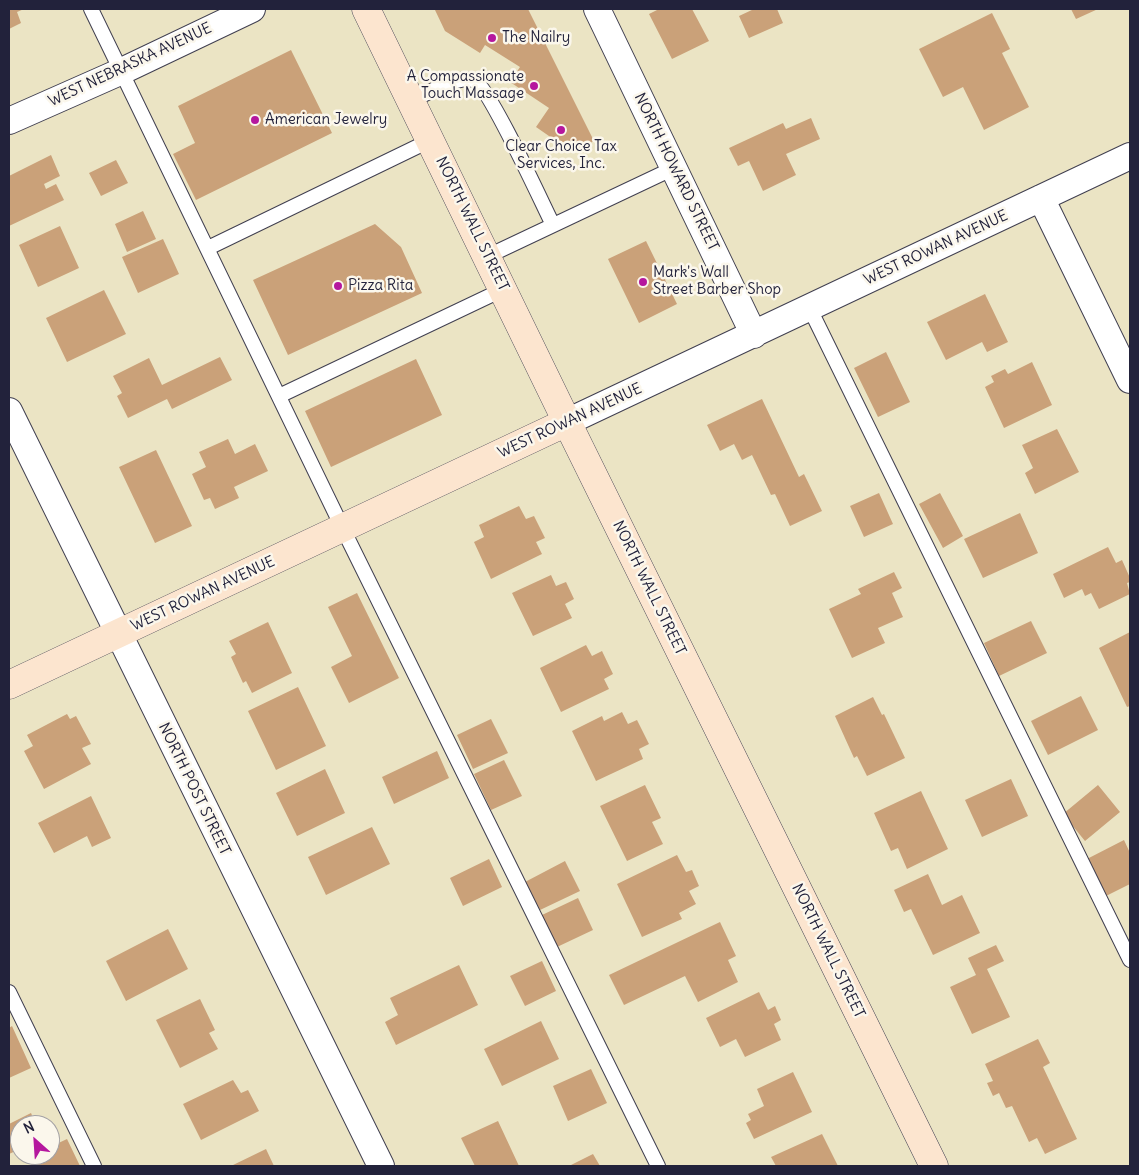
<!DOCTYPE html>
<html>
<head>
<meta charset="utf-8">
<style>
	body { margin:0 }
	#map { position:relative; width:1139px; height:1175px; overflow:hidden; background:#ebe4c4; font-family:Delius,sans-serif }
	canvas { display:block }
	.frame { position:absolute; inset:0; border:10px solid #22223b; pointer-events:none }
	.north { position:absolute; left:10px; top:1115px; width:50px; height:50px; box-sizing:border-box; background:#fbf7ec; border:1px solid #a4a2a5; border-radius:50%; rotate:334deg; font-size:14px; font-weight:700; line-height:20px; text-align:center; color:#22223b }
	.north::after { content:''; display:block; margin:auto; width:18px; height:22px; background:#b5179e; clip-path:polygon(50% 0,100% 100%,50% 72%,0 100%) }
</style>
</head>
<body>
<div id="map">
<canvas width="1139" height="1175"></canvas>
<div class="frame"></div>
<div class="north">N</div>
</div>
<script>
const c = document.querySelector('canvas').getContext('2d');
c.lineJoin = 'round';
function fillPath(path, color) {
  c.fillStyle = color;
  c.fill(path, 'evenodd');
}
function strokePath(path, color, width, dash) {
  c.strokeStyle = color;
  c.lineWidth = width;
  c.lineCap = dash ? 'butt' : 'round';
  c.setLineDash(dash || []);
  c.stroke(path);
}
function write(font, color, halo, rows, align = 'center') {
  c.font = font + ' Delius,sans-serif';
  c.lineWidth = 5;
  c.setLineDash([]);
  c.textBaseline = 'middle';
  c.strokeStyle = halo;
  c.fillStyle = color;
  for (const [text, x, y, turn = 0] of rows) {
    c.save();
    c.translate(x, y);
    c.rotate((+turn || 0) * Math.PI / 180);
    c.textAlign = isNaN(turn) ? turn : align;
    if (halo) c.strokeText(text, 0, 0);
    c.fillText(text, 0, 0);
    c.restore();
  }
}
fillPath(new Path2D(`
	M9,9H24L17,12L21,23L9,29Z
	M437,9H528L594,141L572,152L536,127L549,108L510,82L520,67L485,45L480,53L445,31L435,10Z
	M659,9H692L709,41L672,59L649,14Z
	M754,9H777L783,23L749,38L739,16Z
	M1071,9H1098L1076,19Z
	M992,13L1010,49L1002,53L1029,107L984,130L963,87L943,97L919,49Z
	M291,50L332,133L196,200L173,154L195,143L178,106Z
	M811,118L820,139L786,154L796,175L763,191L749,161L738,166L729,148L783,123L786,129Z
	M51,155L60,176L44,184L46,189L56,184L64,200L9,226V176Z
	M116,160L128,183L101,196L89,173Z
	M143,211L156,239L127,252L115,224Z
	M375,224L401,247L422,293L288,355L253,280Z
	M60,226L79,268L38,287L19,245Z
	M163,239L179,274L138,293L122,257Z
	M646,241L677,304L639,323L608,259Z
	M104,290L126,334L67,362L46,318Z
	M985,294L1008,342L987,352L982,342L946,360L927,322Z
	M886,352L910,402L878,417L854,368Z
	M220,357L232,380L172,409L167,399L128,418L117,396L122,393L113,376L149,358L162,385Z
	M416,359L442,415L331,467L305,411Z
	M1032,362L1052,405L1004,428L985,387L994,382L991,376L1005,369L1008,374Z
	M762,399L799,477L804,474L822,511L790,526L775,494L771,495L752,455L742,460L734,444L720,451L707,425Z
	M1057,429L1079,472L1035,494L1025,473L1033,468L1022,445Z
	M228,439L235,454L255,444L268,471L234,487L239,498L215,509L210,498L204,500L192,474L206,467L199,452Z
	M156,450L192,526L155,543L119,467Z
	M879,493L893,524L864,537L850,506Z
	M940,493L963,536L943,548L919,504Z
	M519,506L526,519L534,516L545,538L536,542L542,554L491,579L474,542L484,537L479,525Z
	M1020,513L1038,553L983,578L964,539Z
	M1108,547L1116,563L1122,560L1130,578V582L1127,583L1130,594L1099,609L1091,593L1085,596L1082,589L1064,598L1053,574Z
	M894,572L902,588L892,593L903,617L878,628L885,643L852,658L829,609L861,594L858,589Z
	M551,575L556,586L566,582L574,599L565,604L572,618L533,636L512,593Z
	M357,593L399,678L349,703L331,667L352,656L328,607Z
	M1031,621L1047,653L999,676L984,643Z
	M268,622L292,673L252,693L246,681L243,683L231,657L236,654L229,641Z
	M1130,632V706L1127,707L1099,648Z
	M586,645L592,656L602,651L613,674L604,679L609,689L561,712L540,668Z
	M298,687L326,746L276,770L248,711Z
	M1081,696L1098,730L1048,755L1031,721Z
	M873,697L882,715L884,714L905,758L867,776L857,756L854,758L835,716Z
	M622,712L628,724L637,720L649,744L639,749L643,759L596,781L572,731L602,716L604,721Z
	M67,714L70,719L76,716L91,744L82,748L91,764L44,789L24,751L33,746L27,735Z
	M491,719L508,753L473,769L457,735Z
	M437,751L449,778L394,804L382,777Z
	M504,760L522,796L491,810L474,774Z
	M325,769L345,813L297,836L276,793Z
	M1011,779L1028,816L982,837L965,800Z
	M645,785L661,818L652,822L663,844L627,861L600,806Z
	M1098,785L1120,812L1085,841L1063,814Z
	M921,791L948,849L907,869L898,848L891,851L874,813Z
	M91,796L111,838L92,847L87,836L54,853L38,823Z
	M372,827L390,864L326,895L308,857Z
	M1124,840L1130,853V884L1104,897L1085,860Z
	M677,855L686,872L692,870L699,886L689,891L696,904L679,913L682,919L642,937L617,884Z
	M489,859L502,887L463,906L450,878Z
	M565,861L580,891L540,910L525,882Z
	M928,874L942,905L962,895L980,933L933,955L911,909L904,912L894,890Z
	M578,898L593,930L557,947L542,915Z
	M720,922L736,956L728,960L738,982L698,1002L685,976L624,1005L609,975Z
	M168,929L188,969L126,1001L106,961Z
	M996,945L1004,961L987,969L1010,1017L972,1034L950,987L976,975L968,958Z
	M542,961L556,991L525,1006L510,976Z
	M459,965L478,1005L396,1045L385,1022L398,1015L390,998Z
	M759,992L768,1010L775,1006L781,1020L774,1024L781,1040L745,1057L736,1039L720,1047L706,1018Z
	M200,999L215,1030L209,1033L218,1049L180,1068L156,1020Z
	M541,1021L559,1059L502,1086L484,1049Z
	M12,1026L31,1068L9,1078V1028Z
	M1038,1039L1050,1063L1043,1067L1077,1139L1045,1154L1037,1138L1029,1142L1012,1106L1006,1108L999,1093L993,1096L987,1083L993,1081L985,1064Z
	M591,1069L607,1103L568,1121L553,1086Z
	M793,1072L812,1112L754,1139L746,1123L751,1120L748,1114L764,1106L757,1089Z
	M233,1080L241,1093L248,1090L259,1111L201,1140L183,1104Z
	M31,1113L36,1125H20V1149L9,1154V1124Z
	M498,1121L519,1166H475L461,1138Z
	M822,1134L838,1166H776L771,1157Z
	M67,1139L80,1166H32L28,1158L34,1155H50V1147Z
	M266,1149L274,1166H231Z
	M593,1154L600,1166H569Z`), '#caa179');
const lane = new Path2D(`
	M91,9L343,529L658,1166
	M411,101C426,94 461,73 475,81C490,89 542,203 553,225
	M208,248L431,140
	M488,256L674,168
	M810,309L1130,960
	M279,396L504,289
	M9,992L94,1166`);
const street = new Path2D(`
	M597,9L754,335
	M9,121L122,71L252,9
	M1041,198L1130,380
	M9,411L381,1166
	M567,422L1130,156`);
const secondary = new Path2D(`
	M366,9L567,422L934,1166
	M9,685L567,422`);
strokePath(lane, '#403f50', 16);
strokePath(street, '#403f50', 28);
strokePath(secondary, '#403f50', 29);
strokePath(lane, '#fff', 14);
strokePath(street, '#fff', 26);
strokePath(secondary, '#fce5cf', 28);
for (const [x, y, r, color] of [
	[492,38,5,"#b5179e"],
	[534,86,5,"#b5179e"],
	[255,120,5,"#b5179e"],
	[561,130,5,"#b5179e"],
	[643,282,5,"#b5179e"],
	[338,286,5,"#b5179e"]
]) {
  const dot = new Path2D();
  dot.arc(x, y, r, 0, 2 * Math.PI);
  c.fillStyle = color;
  c.fill(dot);
  strokePath(dot, '#fbf7ec', 2);
}
write('15px', '#22223b', '#fbf7ec', [
	["The Nailry",502,38],
	["A Compassionate",524,77,"right"],
	["Touch Massage",524,94,"right"],
	["American Jewelry",265,120],
	["Clear Choice Tax",561,147,"center"],
	["Services, Inc.",561,164,"center"],
	["Mark's Wall",653,273],
	["Street Barber Shop",653,290],
	["Pizza Rita",348,286]
], 'left');
write('15px', '#22223b', '#fbf7ec', [
	["WEST NEBRASKA AVENUE",130,65,-25],
	["NORTH HOWARD STREET",676,172,64],
	["NORTH WALL STREET",472,224,64],
	["WEST ROWAN AVENUE",936,248,-25],
	["WEST ROWAN AVENUE",570,421,-25],
	["NORTH WALL STREET",649,588,64],
	["WEST ROWAN AVENUE",203,594,-25],
	["NORTH POST STREET",194,789,64],
	["NORTH WALL STREET",828,951,64]
]);
</script>
</body>
</html>
